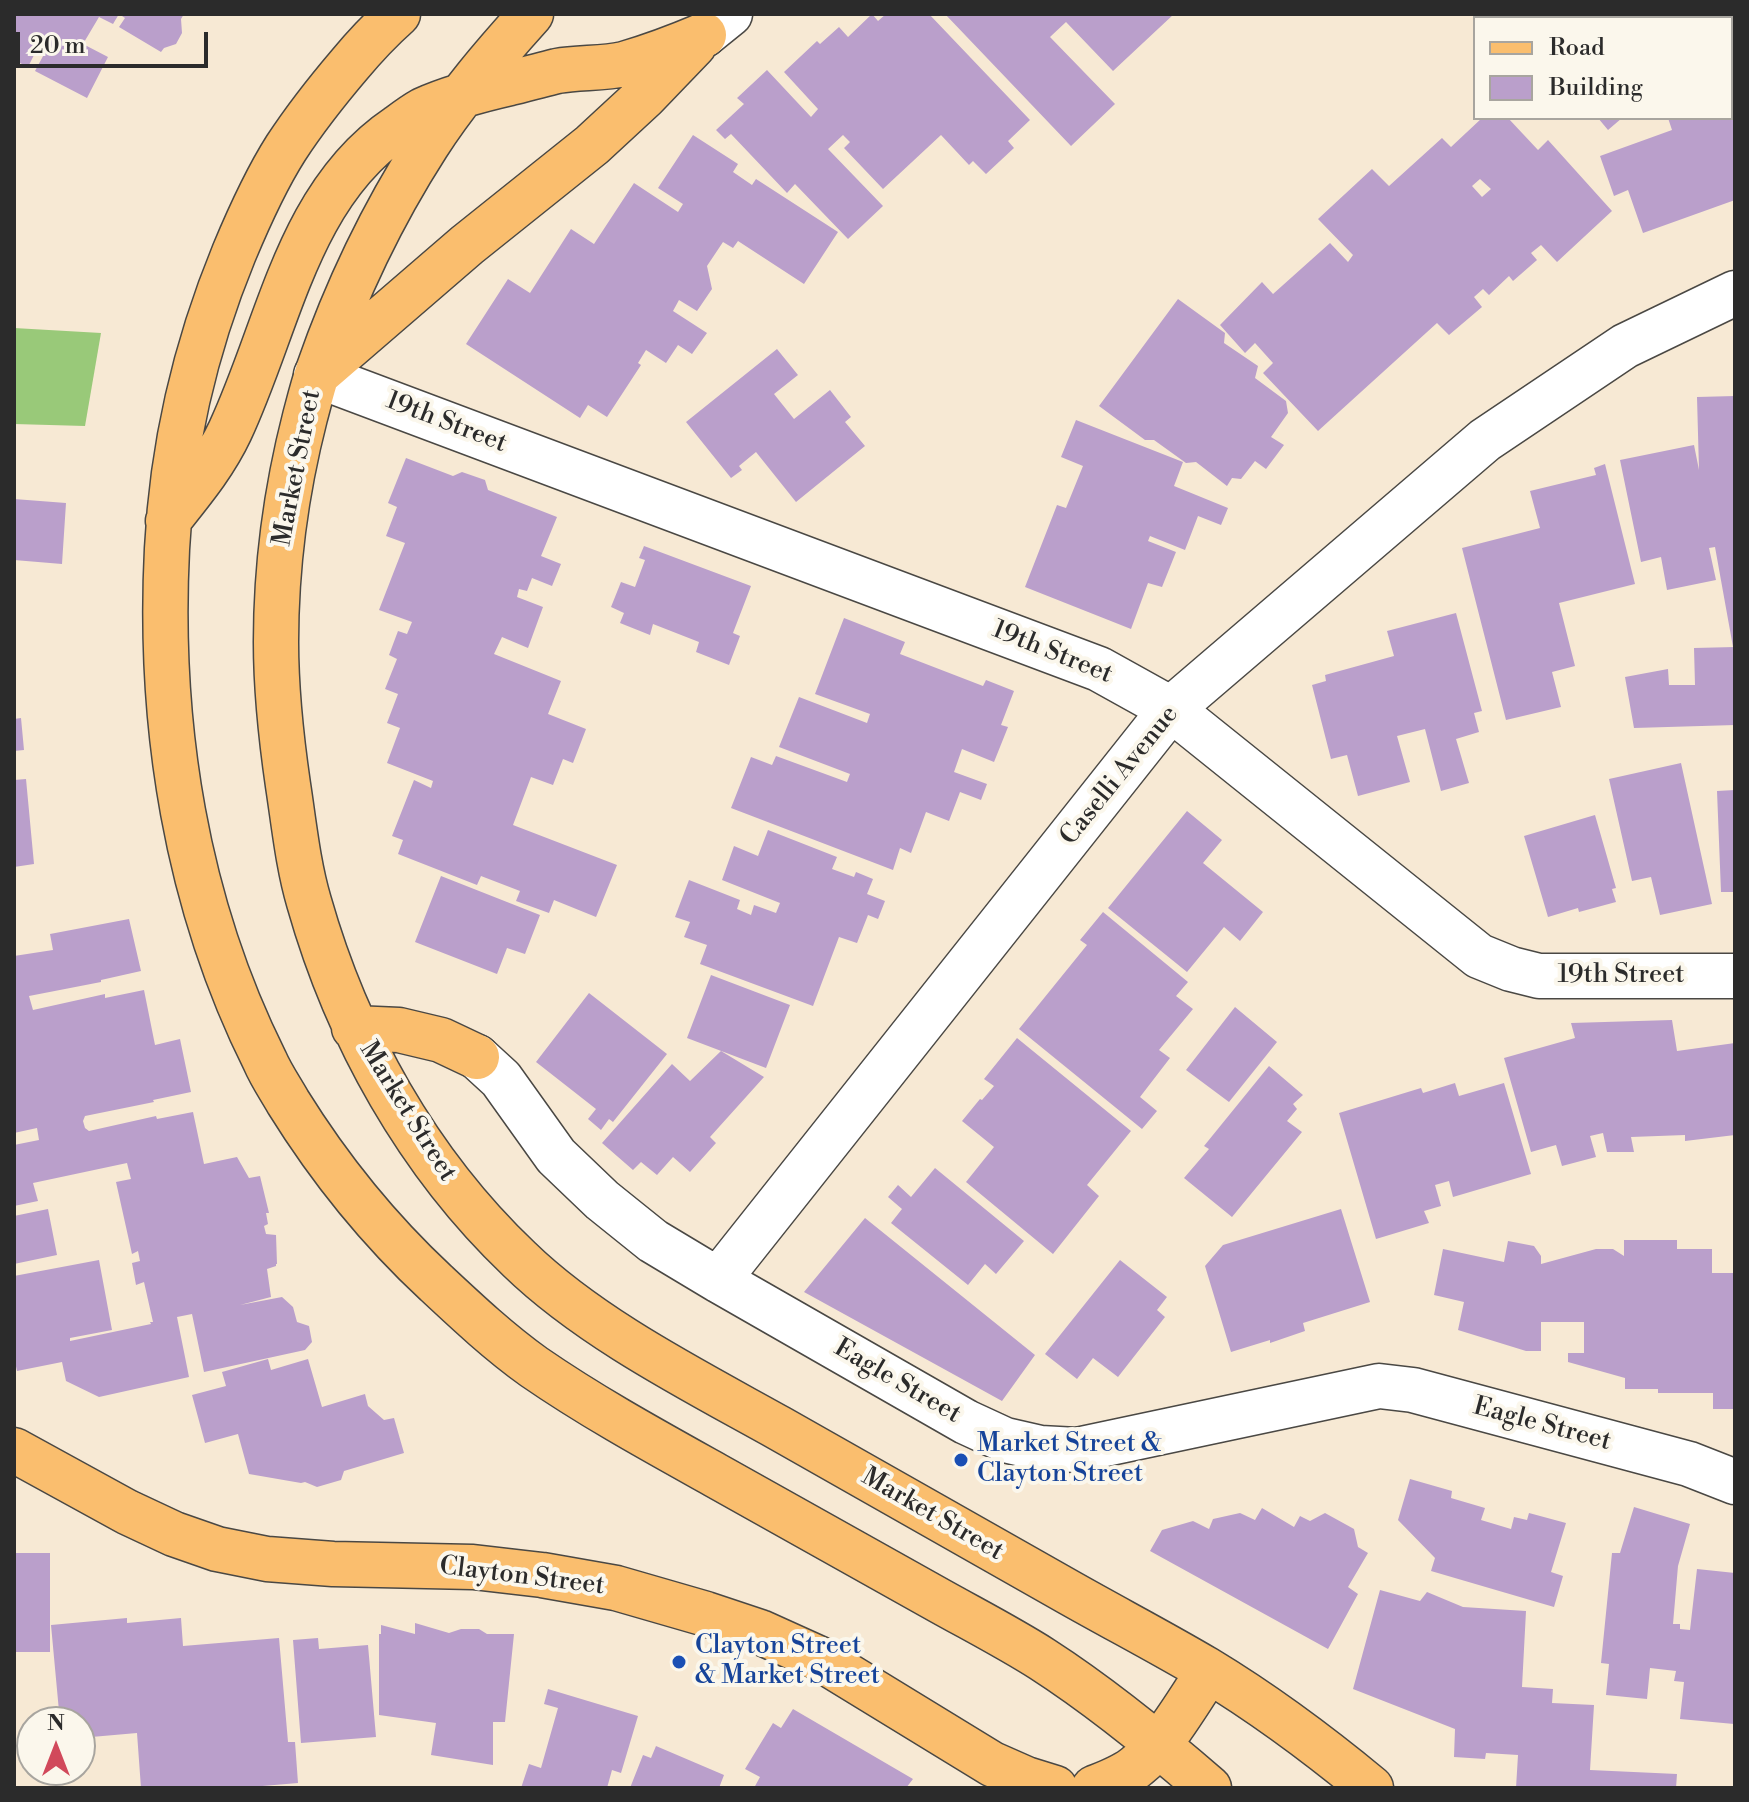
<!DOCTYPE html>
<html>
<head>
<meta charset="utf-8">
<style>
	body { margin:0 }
	#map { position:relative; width:1749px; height:1802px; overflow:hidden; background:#f7e9d4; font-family:"Libre Bodoni",serif }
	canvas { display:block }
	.frame { position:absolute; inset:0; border:16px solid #2b2b2b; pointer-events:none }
	.legend { position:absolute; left:1473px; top:16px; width:260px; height:104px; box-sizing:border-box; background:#fbf7ec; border:2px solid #a8a59f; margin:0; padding:10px 14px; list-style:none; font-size:24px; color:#2b2b2b }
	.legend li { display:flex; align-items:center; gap:16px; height:40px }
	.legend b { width:40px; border:2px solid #a8a59f }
	.north { position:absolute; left:16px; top:1706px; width:80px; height:80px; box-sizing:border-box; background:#fbf7ec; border:2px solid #a8a59f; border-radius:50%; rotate:0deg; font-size:22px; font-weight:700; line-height:32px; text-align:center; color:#2b2b2b }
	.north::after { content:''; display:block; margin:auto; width:28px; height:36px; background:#d1495b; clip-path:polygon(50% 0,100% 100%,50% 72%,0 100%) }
	.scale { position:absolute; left:16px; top:32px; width:192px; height:36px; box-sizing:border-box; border:4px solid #2b2b2b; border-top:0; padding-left:10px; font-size:24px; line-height:28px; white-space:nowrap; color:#2b2b2b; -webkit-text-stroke:6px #fbf7ec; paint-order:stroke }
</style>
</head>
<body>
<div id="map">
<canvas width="1749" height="1802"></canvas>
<div class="frame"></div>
<ul class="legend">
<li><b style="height:10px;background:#fabe6e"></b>Road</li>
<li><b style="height:22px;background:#ba9fcb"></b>Building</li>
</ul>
<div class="north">N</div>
<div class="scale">20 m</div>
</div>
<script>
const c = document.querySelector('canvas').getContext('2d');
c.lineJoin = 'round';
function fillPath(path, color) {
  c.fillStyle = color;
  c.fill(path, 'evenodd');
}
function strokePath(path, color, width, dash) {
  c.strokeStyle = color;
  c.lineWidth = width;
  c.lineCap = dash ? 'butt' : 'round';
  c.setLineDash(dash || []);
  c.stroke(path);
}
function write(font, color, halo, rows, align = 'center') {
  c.font = font + ' "Libre Bodoni",serif';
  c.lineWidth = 8;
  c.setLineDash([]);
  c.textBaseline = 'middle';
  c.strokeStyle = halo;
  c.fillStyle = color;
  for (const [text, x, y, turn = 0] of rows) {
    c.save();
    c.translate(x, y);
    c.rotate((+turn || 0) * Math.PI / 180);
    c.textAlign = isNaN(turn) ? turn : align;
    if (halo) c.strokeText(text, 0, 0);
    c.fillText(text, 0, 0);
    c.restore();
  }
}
fillPath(new Path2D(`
	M14,328L101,333L85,426L14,424Z`), '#99c979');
fillPath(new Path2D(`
	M14,14H184L181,19L182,33L176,44L164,48L161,52L119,27L125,18L119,14L113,24L99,17L83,44L108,57L87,98L35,71L49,45L41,41L28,67L14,60Z
	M872,14L878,21L886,14H929L1030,120L1008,141L1014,148L986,174L973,161L969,165L941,135L883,189L844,148L850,142L843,135L828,149L883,206L848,239L795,184L787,193L731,134L725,139L716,130L744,104L737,98L767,70L811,117L818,109L784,72L817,41L820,44L839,27L848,37Z
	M945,14H1174L1113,71L1066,22L1050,37L1115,104L1071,146Z
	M1509,14H1713L1716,18H1512Z
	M1734,69L1735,73V200L1643,233L1628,190L1614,196L1600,156L1672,130L1668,118H1731V70Z
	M1482,118H1508L1538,150L1548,140L1612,211L1557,262L1541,245L1531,253L1537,260L1513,281L1509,276L1489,295L1483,289L1474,297L1482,307L1449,335L1437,323L1318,431L1263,373L1273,363L1255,343L1245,353L1220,325L1262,282L1273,294L1330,243L1348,262L1353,255L1318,219L1372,169L1389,186L1442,138L1451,147ZM1480,179L1491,189L1482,197L1472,186Z
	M1598,118H1622L1608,130Z
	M693,135L738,164L733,172L752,185L756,179L838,232L804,284L738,241L733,248L723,242L707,266L712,289L697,311L679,300L673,311L707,333L692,354L678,345L666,363L646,350L638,363L641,365L607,417L588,405L580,418L466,344L508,279L530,293L571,229L594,244L634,183L678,212L683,204L658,188Z
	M1178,299L1225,333L1224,343L1258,366L1255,378L1286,401L1288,413L1271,437L1284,445L1266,469L1255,461L1241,479L1232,478L1227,486L1196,462L1186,463L1154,440H1145L1099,406Z
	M777,349L798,375L774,394L794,419L830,390L851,417L845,422L865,446L796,502L756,452L739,466L742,470L731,478L686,422Z
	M1735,396V647H1733L1715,547L1709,548L1716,580L1667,590L1661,557L1641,562L1620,460L1694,445L1699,470L1697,397Z
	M1076,420L1183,462L1174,486L1228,508L1221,525L1198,516L1185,550L1150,536L1148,541L1176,552L1162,587L1148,583L1131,629L1025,587L1057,505L1066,508L1083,466L1061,457Z
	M406,458L453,476L462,472L485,480L488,490L557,517L541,556L561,564L552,586L532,578L527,591L519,589L517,597L543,607L528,648L502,637L494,654L561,681L548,714L586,729L573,763L563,759L553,785L531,777L513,825L617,865L596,917L554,900L549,913L516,901L520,891L481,876L477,885L398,854L403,840L392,836L414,780L431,788L433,781L387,763L400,728L387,723L398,694L385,689L397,659L389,655L398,631L407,634L412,622L379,610L405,543L386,536L397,507L388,503Z
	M1605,464L1635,584L1559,603L1575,666L1552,672L1561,707L1506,720L1462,548L1540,528L1530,491L1596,475L1594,468Z
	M14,499L66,503L62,564L14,560Z
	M644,546L751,586L733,633L740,636L729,665L696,652L699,642L653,624L650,635L620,623L624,613L611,607L621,582L635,587L645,560L639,558Z
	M1456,613L1482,711L1474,713L1479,732L1456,739L1469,783L1441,791L1425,729L1397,736L1410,782L1358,796L1347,755L1331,759L1312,685L1326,681L1325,675L1394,656L1387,631Z
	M844,618L905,642L900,654L983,686L986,680L1014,691L1001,725L1008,727L994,762L962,749L954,772L987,784L981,800L960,792L949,821L926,812L911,853L900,848L893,870L731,808L751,757L772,765L776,756L847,782L850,774L779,747L799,697L867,723L870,714L815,694Z
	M1735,647V725L1634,728L1625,677L1668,669L1669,685H1695L1694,648Z
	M21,718L24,750L14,751V719Z
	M1681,763L1712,904L1660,915L1651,877L1632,881L1609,779Z
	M26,779L34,864L14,867V780Z
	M1735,790V892H1721L1717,791Z
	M1187,811L1222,840L1203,863L1263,912L1240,941L1224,927L1187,972L1108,908Z
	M1595,815L1616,888L1612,889L1616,902L1579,912L1578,908L1548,917L1524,836Z
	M768,830L837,857L832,869L854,877L856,872L873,879L867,894L885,901L878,919L868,915L857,943L839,937L813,1006L700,964L707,945L684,937L690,922L675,917L689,880L740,900L737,909L751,915L754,905L776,913L780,903L722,880L734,846L758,856Z
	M441,876L540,915L525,954L507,948L497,974L415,942Z
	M1103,912L1188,982L1176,996L1193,1009L1159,1050L1170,1058L1140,1097L1157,1111L1142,1129L1019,1029L1087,945L1080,940Z
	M129,919L141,971L101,980V982L29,996L33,1010L105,994V998L144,990L155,1045L180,1039L191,1092L153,1100L154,1102L85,1116L83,1121L85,1128L89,1131L156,1116L157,1119L193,1112L204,1164L237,1157L249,1178L260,1176L269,1213H266L268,1224L264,1226L266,1234L276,1235L277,1264H276V1266L267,1269L271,1297L240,1305L282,1297L293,1307L297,1322L309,1326L312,1342L305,1350L204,1372L192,1314L177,1317L189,1377L99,1397L66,1381L62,1362L17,1371L14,1357V1276L99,1260L112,1330L70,1338V1341L151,1324L150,1322H153L144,1282L136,1285L132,1263L140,1261L138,1251L132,1254L116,1182L131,1179L127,1163L33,1183L38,1201L14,1206V1145L39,1140L37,1128L14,1133V956L53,950L50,934Z
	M711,975L790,1005L766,1068L687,1038Z
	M589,993L667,1054L613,1122L609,1119L601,1130L588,1119L596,1109L536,1062Z
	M1235,1007L1277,1042L1229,1102L1186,1070Z
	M1672,1020L1677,1051L1735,1043V1135L1685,1141V1135L1631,1137L1634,1152H1607L1603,1133L1590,1136L1596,1157L1562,1166L1556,1145L1531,1152L1504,1058L1575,1038L1571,1023Z
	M1017,1038L1131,1131L1087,1185L1099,1196L1053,1254L966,1182L994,1147L962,1121L980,1099L982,1100L994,1086L984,1079Z
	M721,1051L764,1077L710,1137L716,1143L690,1172L673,1157L657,1175L641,1162L633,1170L602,1143L672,1064L690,1081Z
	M1269,1066L1303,1095L1293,1104L1297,1109L1287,1121L1302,1132L1232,1217L1184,1178L1209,1149L1204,1146Z
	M1455,1083L1459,1096L1504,1083L1531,1174L1453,1197L1449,1181L1435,1185L1441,1206L1424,1211L1429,1223L1376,1239L1339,1113L1421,1088L1423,1093Z
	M935,1168L1024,1241L996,1274L985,1264L968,1285L891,1223L902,1209L888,1197L898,1185L911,1197Z
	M48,1209L57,1255L14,1264V1216Z
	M1341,1209L1370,1302L1303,1323L1305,1331L1270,1343V1340L1231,1352L1205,1266L1223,1245Z
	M865,1218L1035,1355L1002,1401L804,1292Z
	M1624,1240H1677V1249H1712V1273H1735V1409H1713V1393H1658V1389H1625V1378L1568,1362V1353H1584V1322H1541V1351H1526L1458,1330L1464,1302L1434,1295L1443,1249L1504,1262L1508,1241L1534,1246L1541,1256V1264L1596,1249H1613L1624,1256Z
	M1120,1260L1167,1297L1157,1310L1165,1317L1118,1377L1093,1358L1077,1379L1045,1354Z
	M268,1359L271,1370L308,1359L322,1407L365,1394L368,1406L384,1420L394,1418L404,1453L344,1471L341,1480L317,1487L305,1482L301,1483L249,1474L238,1434L205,1443L192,1395L226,1386L222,1372Z
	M1410,1479L1452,1491L1451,1498L1485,1508L1481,1520L1511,1529L1514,1517L1527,1520L1529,1513L1566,1523L1551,1572L1563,1576L1554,1607L1431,1571L1435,1558L1398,1520Z
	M1634,1507L1690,1524L1678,1566L1673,1624H1680V1629L1690,1630L1697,1569L1735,1573L1734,1724L1680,1719L1684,1682L1674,1681L1676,1671L1650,1668L1647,1699L1606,1695L1609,1664L1601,1663L1612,1553H1620Z
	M1262,1508L1294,1527L1300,1516L1310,1521L1325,1513L1354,1529L1358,1547L1368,1553L1348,1587L1358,1594L1328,1649L1150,1551L1162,1530L1193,1521L1209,1529L1213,1519L1240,1513L1255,1520Z
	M14,1553H50V1652H14Z
	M1380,1590L1420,1601L1427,1592L1463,1607L1526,1611L1522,1687L1553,1689L1552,1703L1594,1705L1590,1770L1677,1774L1676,1788H1516L1518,1755L1486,1753L1485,1759L1454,1757L1455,1729L1353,1689Z
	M127,1618V1623L181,1618L183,1646L279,1638L288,1742H295L298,1783L239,1788H141L137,1733L80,1738V1722H60L51,1625Z
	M415,1623L449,1633L461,1629H479L487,1634H514L505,1722H493V1765L431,1755L436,1723L379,1715V1634H381V1625L415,1634Z
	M318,1638L319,1649L368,1645L376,1737L301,1743L293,1640Z
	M548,1689L638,1716L621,1773L612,1770L607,1788H521L529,1764L541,1768L558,1708L544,1704Z
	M793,1709L913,1779L906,1788H754L760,1777L745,1769L773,1723L781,1728Z
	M656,1746L724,1775L719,1788H630L643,1755L651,1758Z`), '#ba9fcb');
const minor = new Path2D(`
	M704,35L730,14
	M316,375L1099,669L1171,709L1479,956L1511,969L1539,976H1735
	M477,1057L501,1079L556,1156L602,1200L653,1241L718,1280L966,1422L1005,1440L1040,1448L1077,1450L1379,1386L1413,1390L1689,1464L1735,1482
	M718,1280L1171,709L1485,440L1625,346L1735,293`);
const major = new Path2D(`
	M398,14C380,30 365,46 350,64C327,91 305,119 286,148C265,181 249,217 234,253C195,348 172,447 167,549C158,725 186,903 265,1061C271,1075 280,1088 288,1102C329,1168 379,1230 436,1283C467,1312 499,1342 534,1367C592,1407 654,1441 715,1475C790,1517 865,1559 940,1601C974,1620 1009,1638 1042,1659C1101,1697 1156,1742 1209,1788
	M531,14C494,55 457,98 427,145C382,215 345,293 318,371C313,386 309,402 305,417C286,491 276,566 276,642C276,690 281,737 288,785C294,824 298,865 309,902C347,1036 418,1163 519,1259C590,1328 693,1380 779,1428C876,1483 973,1538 1070,1593C1116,1619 1162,1643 1206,1669C1264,1704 1319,1745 1371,1788
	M321,371L467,245L592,145L645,96L694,45
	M168,521C191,492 214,465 230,431C279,327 297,195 398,127C406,121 414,115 423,110C452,97 479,90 510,83C526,79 542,75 557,71C579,67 603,69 624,64C652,56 678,46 704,35
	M354,1028L399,1030L441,1040L477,1057
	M14,1450L127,1512L174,1534L217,1549L267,1559L333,1564L473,1567L542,1575L616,1588L706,1614L760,1632L822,1660L992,1764L1026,1779L1055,1788
	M1094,1788C1109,1782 1126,1776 1138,1765C1164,1745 1190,1698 1209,1671`);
strokePath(minor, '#4a4844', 47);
strokePath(major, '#4a4844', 47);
strokePath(minor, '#fff', 44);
strokePath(major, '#fabe6e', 44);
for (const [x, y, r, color] of [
	[961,1460,8,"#1a4fb4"],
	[679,1662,8,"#1a4fb4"]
]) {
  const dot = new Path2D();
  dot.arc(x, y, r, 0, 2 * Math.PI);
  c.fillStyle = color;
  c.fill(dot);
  strokePath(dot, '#fbf7ec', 3);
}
write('26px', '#2b2b2b', '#fbf7ec', [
	["19th Street",446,423,21],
	["Market Street",298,468,-79],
	["19th Street",1052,653,22],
	["Caselli Avenue",1120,776,-51],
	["19th Street",1621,976],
	["Market Street",407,1112,58],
	["Eagle Street",897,1382,30],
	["Eagle Street",1542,1425,15],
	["Market Street",932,1515,30],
	["Clayton Street",522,1577,7]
]);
write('26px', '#164399', '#fbf7ec', [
	["Market Street &",977,1445],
	["Clayton Street",977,1475],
	["Clayton Street",695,1647],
	["& Market Street",695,1677]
], 'left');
</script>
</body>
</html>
